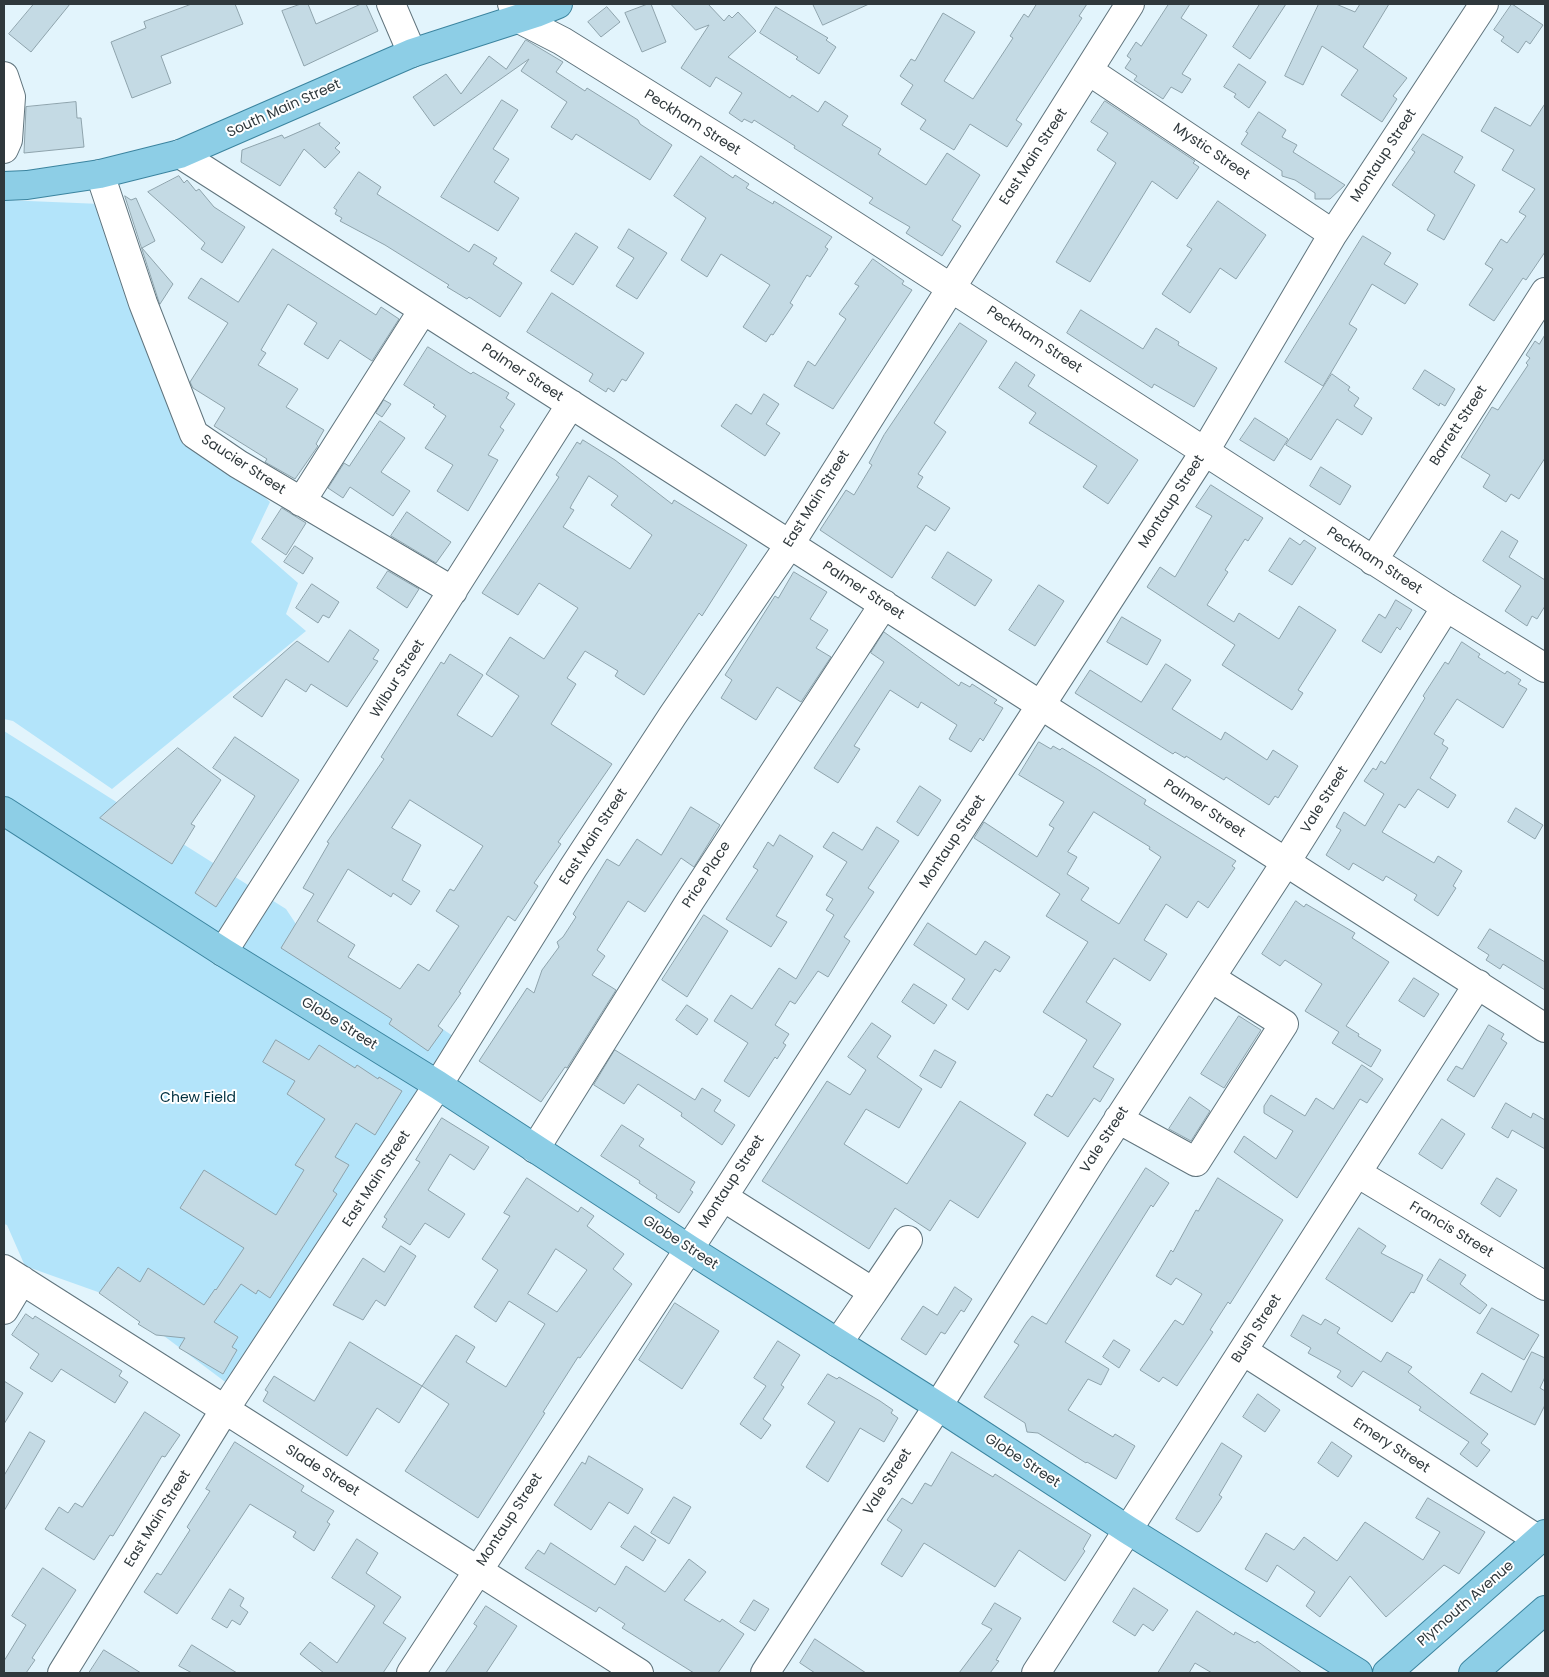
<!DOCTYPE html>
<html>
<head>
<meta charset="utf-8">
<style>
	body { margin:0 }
	#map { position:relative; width:1549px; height:1677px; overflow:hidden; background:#e2f4fc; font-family:Poppins,sans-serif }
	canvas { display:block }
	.frame { position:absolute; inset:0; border:5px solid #2f383c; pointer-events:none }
</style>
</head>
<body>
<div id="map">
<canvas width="1549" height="1677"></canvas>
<div class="frame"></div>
</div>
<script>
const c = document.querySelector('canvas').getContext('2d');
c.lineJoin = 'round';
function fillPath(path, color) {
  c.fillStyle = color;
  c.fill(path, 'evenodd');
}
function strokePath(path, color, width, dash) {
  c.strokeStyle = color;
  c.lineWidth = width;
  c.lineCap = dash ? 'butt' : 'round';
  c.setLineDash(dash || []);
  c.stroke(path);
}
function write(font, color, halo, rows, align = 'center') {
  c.font = font + ' Poppins,sans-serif';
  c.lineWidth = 4;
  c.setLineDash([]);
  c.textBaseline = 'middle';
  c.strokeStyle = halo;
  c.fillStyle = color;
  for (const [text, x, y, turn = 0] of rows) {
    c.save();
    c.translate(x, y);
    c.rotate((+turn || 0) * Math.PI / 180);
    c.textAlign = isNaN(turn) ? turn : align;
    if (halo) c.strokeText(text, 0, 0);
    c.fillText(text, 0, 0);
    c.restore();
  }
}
fillPath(new Path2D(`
	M4,200L101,204L192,429L270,502L251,542L298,583L286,614L306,631L112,789L13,721L4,719Z
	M4,731L286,909L302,933L466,1045L228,1384L112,1297L25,1266L7,1225L4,1224Z`), '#b3e4fa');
const building = new Path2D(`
	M34,4H70L31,52L9,34Z
	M192,4H235L243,24L161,56L171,83L132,98L111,42L146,28L144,22Z
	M301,4H308L316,24L361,4H366L378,31L304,66L282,11Z
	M648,4H651L666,42L642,52L625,13Z
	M671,4H708L724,21L729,15L732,18L738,12L756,31L728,57L790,98L792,95L818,112L825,101L848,116L842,125L881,149L878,154L926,185L947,153L980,175L952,220L961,226L942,256L906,233L910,227L869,203L873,198L794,148L795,146L754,120L752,123L744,119L742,122L729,113L742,93L716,77L710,87L681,68L709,25L696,30Z
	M813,4H869L823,25Z
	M1037,4H1087L1079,16L1082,18L1016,120L1022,124L1007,147L970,124L954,150L920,129L926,120L901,104L913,85L900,76L911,59L915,61L943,13L975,32L944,81L973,99L1013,38L1010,36L1024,14L1028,17Z
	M1169,4H1190L1181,18L1207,35L1182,74L1191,79L1182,93L1171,87L1163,99L1134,80L1137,76L1125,68L1131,59L1127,56L1136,42L1141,46Z
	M1260,4H1286L1250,59L1233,47Z
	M1319,4H1336L1355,12L1360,4H1389L1363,47L1407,78L1393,96L1397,99L1382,122L1341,95L1358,70L1322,46L1303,85L1285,76Z
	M1512,4L1543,25L1530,44L1526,41L1518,53L1501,41L1504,37L1494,30Z
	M607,7L620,22L601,37L588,22Z
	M776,7L828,38L826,40L836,47L819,74L796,59L798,57L760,33Z
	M526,40L563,62L556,72L585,91L587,88L638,120L640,124L672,145L650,180L576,134L572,140L551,127L567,102L521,71L529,59L434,126L413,97L446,74L461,94L489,56L506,69Z
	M1239,64L1266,82L1249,108L1234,97L1236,94L1224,87Z
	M502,100L518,110L493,149L509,159L494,182L519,198L498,231L441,197Z
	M1105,101L1195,161L1193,163L1199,167L1177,199L1152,181L1090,282L1056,262L1116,163L1097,150L1108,133L1091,122Z
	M76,102L77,118H81L84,147L24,153L26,107Z
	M1545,104V252L1526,280L1523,278L1494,321L1469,305L1493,269L1485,264L1501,239L1507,243L1526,216L1519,212L1535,189L1502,170L1514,150L1481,131L1495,107L1530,126Z
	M1259,112L1286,130L1282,137L1297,145L1293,152L1345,185L1330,199H1315V193L1295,180L1282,176V171L1241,144L1248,133L1246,132Z
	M320,123L319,125L340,143L335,148L340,152L325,168L304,149L280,186L241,162L242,150L282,135L284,138Z
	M1423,134L1463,157L1454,172L1475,185L1444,240L1427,230L1435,215L1392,185L1415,152L1412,150Z
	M701,156L733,178L735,175L749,184L746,188L773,204L774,201L832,237L825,247L828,249L810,277L807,275L790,303L793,305L773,335L771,334L766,342L743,327L770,285L721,254L707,277L681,260L706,218L674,196Z
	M359,172L381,187L377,194L469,252L474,244L497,258L493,264L522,283L500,317L469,297L467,299L447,287L449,285L385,245L340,221L342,218L335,214L337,210L334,208Z
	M179,176L184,183L187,180L196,191L199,189L214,207L245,227L222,263L201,249L205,243L148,192Z
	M125,196L131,200L136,198L155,241L142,248L173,284L160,304Z
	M1218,201L1266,235L1236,279L1220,268L1190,313L1162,294L1192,249L1187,246Z
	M629,229L667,253L637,299L616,286L634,258L618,248Z
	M576,233L598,247L573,285L551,271Z
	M1363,236L1391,253L1384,264L1418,284L1405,304L1372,284L1349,324L1357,329L1323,386L1285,362Z
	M273,249L376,315L381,307L399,319L372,361L340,340L328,359L304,344L317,323L288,304L261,350L266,353L258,365L298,389L286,407L324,430L316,444L318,446L295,479L265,462L267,459L214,426L225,408L193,388L190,382L228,323L188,298L201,278L238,302Z
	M873,259L904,281L902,284L912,290L833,409L794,386L808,361L815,366L846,319L839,314L859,286L855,284Z
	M552,293L644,353L626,381L622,379L614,392L608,388L606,392L589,381L593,374L527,332Z
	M1081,310L1143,349L1156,328L1179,342L1178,345L1217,368L1194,407L1154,384L1152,388L1067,333Z
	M960,323L987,341L934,423L946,432L918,474L923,477L917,487L950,508L935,531L926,525L892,578L820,530L846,490L854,495L872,465L869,463L884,435Z
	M1545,335V458L1519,499L1511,494L1506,502L1483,487L1490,475L1461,457L1492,407L1498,410L1528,365L1526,363L1530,358L1526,355L1535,341L1539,344Z
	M428,347L471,374L473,372L509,393L506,398L515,404L500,427L504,430L488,455L498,460L468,511L437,491L453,465L425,448L446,416L433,407L435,405L404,385Z
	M1016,362L1035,375L1028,386L1138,460L1108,504L1083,487L1097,466L1029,423L1036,413L999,388Z
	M1425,370L1455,389L1445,406L1440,403L1439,406L1413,389Z
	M1332,374L1350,387L1348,390L1359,398L1354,406L1372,418L1362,435L1337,419L1311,460L1286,445Z
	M764,394L779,404L766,424L780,433L765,456L721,426L736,404L751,414Z
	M384,400L391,404L382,417L376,413Z
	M1255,418L1288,439L1274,461L1240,440Z
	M380,421L405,438L381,472L410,491L393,516L350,487L343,498L328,488L344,463L349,466Z
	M583,440L615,460L672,504L674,500L747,545L702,616L699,613L644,695L615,676L618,671L585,651L567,678L576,684L551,724L612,764L558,842L561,844L534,883L538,886L515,921L508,916L459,992L461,993L438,1026L443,1030L428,1051L389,1024L392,1019L281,948L314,894L303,888L329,843L327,842L384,759L381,757L441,662L444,664L450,654L483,675L457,715L492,737L519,696L486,674L510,637L544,659L578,608L539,583L518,615L482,593L559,477L556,475L577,442L580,444ZM589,476L618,496L611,505L652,535L630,569L563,527L574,510L570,508L572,504ZM410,800L483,846L454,891L450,889L436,911L459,926L429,971L418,964L400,989L348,957L355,945L317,921L348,869L391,897L393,893L411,905L420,891L402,880L421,845L392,828Z
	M1321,467L1351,486L1340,505L1310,486Z
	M1211,485L1263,518L1248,541L1245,539L1225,570L1228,572L1207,605L1234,622L1239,613L1279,639L1299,606L1336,630L1298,690L1303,693L1292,710L1222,665L1235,645L1147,587L1160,567L1175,577L1212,516L1196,507Z
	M282,508L306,523L286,555L262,539Z
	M407,512L451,542L436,563L391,536Z
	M1502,531L1518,541L1509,557L1545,580V606L1537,619L1532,616L1527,626L1505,611L1521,586L1483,561Z
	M1290,538L1300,545L1304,540L1316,548L1292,585L1269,571Z
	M295,546L313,558L303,574L284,562Z
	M948,552L992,580L975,606L932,578Z
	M388,571L419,589L407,608L377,588Z
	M794,572L827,592L810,619L828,630L816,648L831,657L801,702L777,687L756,720L721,698L732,680L725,675L775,596L778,598Z
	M312,584L339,602L329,618L323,615L318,623L296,608Z
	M1039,585L1064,601L1035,646L1009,630Z
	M1396,600L1412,610L1400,630L1397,627L1381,653L1362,641L1379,614L1385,618Z
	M1122,617L1161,640L1147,665L1107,642Z
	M350,630L379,650L373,659L378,661L347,707L311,684L306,692L286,679L262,717L233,697L297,641L328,662Z
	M884,632L959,686L961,682L970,687L972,684L997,700L994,703L1003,708L983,741L980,738L971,752L949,739L957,725L921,702L918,708L890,690L854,746L860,749L838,783L814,768L884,662L871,653Z
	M1462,642L1480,654L1478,657L1505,674L1507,671L1521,680L1518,684L1527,689L1503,728L1457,699L1434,734L1444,740L1442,744L1448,748L1430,778L1456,795L1448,808L1418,789L1405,808L1399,804L1382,832L1434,863L1438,856L1462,871L1453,886L1456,888L1438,916L1414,900L1417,895L1386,876L1383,881L1353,863L1349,870L1326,855L1341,830L1336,827L1344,812L1365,826L1384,794L1364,781L1373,768L1376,770L1381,761L1385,764L1425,698L1423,696L1445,662L1448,664Z
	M1166,664L1191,680L1172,709L1221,740L1225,732L1267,760L1273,750L1298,766L1278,798L1275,796L1269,805L1226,777L1224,780L1186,756L1185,758L1175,752L1173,754L1075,693L1090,670L1141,702Z
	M235,737L299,780L216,907L195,893L255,796L213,768Z
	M1039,742L1051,749L1053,746L1060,750L1062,748L1097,769L1146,800L1144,804L1236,861L1232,866L1235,868L1208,908L1198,901L1187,918L1166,904L1144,940L1167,954L1150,981L1114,958L1086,1002L1121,1024L1093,1067L1114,1079L1100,1102L1094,1098L1068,1137L1034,1115L1047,1094L1052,1097L1087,1040L1043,1012L1088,942L1046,916L1060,894L974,838L984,822L1037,857L1054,828L1049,825L1064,802L1019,775ZM1094,812L1150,847L1149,849L1161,857L1119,924L1081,900L1089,888L1067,874L1077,857L1068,852Z
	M178,748L221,780L191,824L195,826L172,864L100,818Z
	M920,786L941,800L918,836L897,822Z
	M691,807L720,825L694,867L681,858L645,912L628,901L597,950L605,956L592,975L616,990L567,1068L565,1067L541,1102L479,1061L527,988L534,993L542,970L559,947L557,942L563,937L576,917L573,914L607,859L619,866L637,839L661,855Z
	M1516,808L1543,825L1535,839L1508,822Z
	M877,827L899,841L868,888L874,892L844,937L850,941L828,977L818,971L795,1004L790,1001L775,1025L789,1034L783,1043L786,1045L777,1059L775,1057L749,1097L724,1081L748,1043L714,1021L731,995L752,1009L779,968L796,979L834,915L826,910L833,899L826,895L847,862L823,847L833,832L862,850Z
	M780,835L813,856L776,916L787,922L771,947L726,919L758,870L753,867L768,842L773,846Z
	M1296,901L1304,907L1306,904L1355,933L1352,938L1389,962L1346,1026L1359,1034L1358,1036L1381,1050L1371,1067L1332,1043L1339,1032L1305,1011L1322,984L1285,960L1280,966L1262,954Z
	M704,915L728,931L687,997L662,980Z
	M928,923L976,955L985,941L1010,957L1000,972L995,969L968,1010L952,999L965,979L914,945Z
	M1490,929L1545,962V990L1503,964L1500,969L1486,960L1489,955L1478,948Z
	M1414,978L1439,994L1424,1017L1399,1001Z
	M914,984L947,1005L934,1024L902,1002Z
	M687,1005L708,1019L697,1035L676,1020Z
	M1239,1016L1261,1030L1224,1088L1201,1074Z
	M872,1023L891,1036L877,1057L922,1089L899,1128L866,1109L844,1144L907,1184L960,1101L1026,1143L978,1218L950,1200L930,1231L895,1208L869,1249L762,1181L827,1081L850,1095L866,1070L848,1057Z
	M1489,1025L1504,1034L1501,1039L1507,1043L1474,1097L1447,1080L1456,1066L1462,1069Z
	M276,1040L309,1060L319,1045L355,1068L357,1065L378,1079L379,1077L402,1091L375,1135L356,1123L335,1157L349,1165L333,1191L337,1194L270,1298L258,1290L256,1294L241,1284L214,1322L238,1337L232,1347L237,1350L223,1374L179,1348L185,1338L156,1335L138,1324L140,1322L99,1293L118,1267L140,1282L148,1268L204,1305L215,1289L216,1290L244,1248L180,1208L204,1170L276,1215L304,1170L295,1165L325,1119L287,1094L295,1081L263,1062Z
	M615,1050L695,1100L702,1088L721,1100L714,1111L735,1125L722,1145L681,1116L682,1113L638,1084L624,1104L594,1085Z
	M935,1050L956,1062L941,1088L920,1076Z
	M1362,1065L1383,1079L1367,1103L1360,1099L1297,1198L1234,1152L1244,1136L1276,1159L1293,1131L1264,1113V1106L1271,1095L1305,1116L1316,1098L1333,1109Z
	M1190,1097L1210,1111L1191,1141L1169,1129Z
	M1506,1103L1531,1118L1533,1113L1545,1120V1149L1512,1130L1508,1138L1492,1128Z
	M442,1118L489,1147L474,1170L450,1154L428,1190L465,1214L449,1238L425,1223L410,1245L382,1227L387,1219L384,1217L420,1162L416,1160Z
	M1442,1119L1465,1134L1442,1169L1419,1154Z
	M622,1125L644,1139L639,1146L695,1182L690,1190L693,1192L679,1213L656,1198L657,1195L639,1183L640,1181L601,1156Z
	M1146,1168L1169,1183L1153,1207L1151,1205L1065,1342L1109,1369L1101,1385L1088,1379L1068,1410L1113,1437L1115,1434L1135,1446L1116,1479L1087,1462L1086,1463L1038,1433L1027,1432L1025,1423L984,1397L1019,1345L1014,1342L1027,1322L1032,1316L1046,1324Z
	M527,1178L578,1212L581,1207L594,1216L587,1226L624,1254L613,1269L632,1284L580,1358L578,1357L543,1412L545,1413L478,1518L405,1471L449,1404L422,1386L456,1335L475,1347L466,1362L506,1387L545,1324L509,1301L496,1322L474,1307L498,1270L482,1259L510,1216L504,1213ZM556,1249L587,1270L557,1312L528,1294Z
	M1218,1178L1283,1220L1230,1304L1228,1302L1210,1330L1213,1332L1177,1386L1163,1377L1159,1382L1140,1370L1175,1320L1183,1325L1202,1294L1176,1278L1171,1285L1156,1276L1171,1250L1173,1252L1196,1210L1198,1211Z
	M1497,1178L1517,1190L1500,1217L1481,1204Z
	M1359,1228L1386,1246L1381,1253L1423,1275L1414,1293L1411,1292L1392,1322L1326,1279Z
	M401,1246L416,1256L385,1306L376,1300L363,1320L333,1305L363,1258L384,1272Z
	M1440,1259L1466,1275L1460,1284L1487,1305L1480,1314L1427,1280Z
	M955,1287L972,1299L964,1312L961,1310L945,1334L941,1332L926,1355L901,1339L923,1306L937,1315Z
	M675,1303L719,1331L682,1389L639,1360Z
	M1492,1308L1539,1335L1524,1360L1477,1333Z
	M26,1314L33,1319L35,1316L122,1371L119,1376L128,1382L115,1403L61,1369L52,1382L30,1368L39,1354L12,1335Z
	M1303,1315L1321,1325L1325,1319L1340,1328L1337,1333L1381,1362L1387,1352L1412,1367L1408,1372L1488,1434L1481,1443L1490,1450L1477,1467L1460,1454L1469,1442L1419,1410L1421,1407L1363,1371L1352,1387L1337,1377L1341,1371L1308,1353L1311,1348L1291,1336Z
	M1114,1340L1130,1350L1119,1368L1103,1357Z
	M778,1341L800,1355L781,1385L784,1387L763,1419L771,1425L761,1439L740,1424L766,1386L754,1378Z
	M350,1342L422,1386L399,1423L377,1408L347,1456L263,1401L268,1392L265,1390L274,1376L314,1401Z
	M1532,1352L1545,1358V1377L1540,1388L1545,1391V1405L1535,1425L1470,1393L1482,1373L1511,1392Z
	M828,1374L837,1379L839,1377L880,1401L893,1410L891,1413L898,1418L884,1442L860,1428L828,1482L806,1467L835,1422L808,1404Z
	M4,1381L23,1393L4,1424Z
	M1258,1394L1280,1410L1265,1432L1243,1417Z
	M145,1412L180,1435L165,1457L162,1456L113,1536L110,1535L94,1560L45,1529L59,1507L68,1513L75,1503L82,1507Z
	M30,1432L45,1441L4,1511V1476Z
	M235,1442L304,1486L301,1491L334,1511L327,1522L330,1524L314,1551L293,1537L296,1532L250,1504L177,1614L144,1592L157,1573L161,1575L190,1530L187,1527L210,1491L206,1489Z
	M1332,1442L1352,1456L1338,1477L1318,1463Z
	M1222,1443L1242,1456L1219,1495L1222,1497L1200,1531L1197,1532L1176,1519Z
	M952,1452L993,1477L995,1474L1091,1535L1083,1549L1085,1551L1065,1581L1019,1550L995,1587L924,1543L902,1577L881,1564L902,1530L887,1520L902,1498L912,1504L925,1483L931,1486Z
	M589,1456L643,1489L628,1514L609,1502L591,1530L554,1505L582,1462L585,1464Z
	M674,1497L691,1507L669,1544L651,1533Z
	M1428,1498L1485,1532L1459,1574L1444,1565L1386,1617L1350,1576L1320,1617L1306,1606L1315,1592L1277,1565L1267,1582L1245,1569L1266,1533L1294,1550L1304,1537L1337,1561L1365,1522L1423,1560L1440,1532L1416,1518Z
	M635,1526L656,1540L643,1561L621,1547Z
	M357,1539L378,1553L366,1573L401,1597L383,1623L406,1638L383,1673H324L300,1654L310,1642L337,1663L375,1606L332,1578Z
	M551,1543L615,1585L626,1566L665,1592L689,1559L706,1572L684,1600L720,1622L722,1619L744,1634L718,1673H694L622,1628L625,1624L599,1607L596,1612L525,1568L538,1550L544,1554Z
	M43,1568L76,1590L32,1658L35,1660L26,1673H4V1661L26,1625L12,1616Z
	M1134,1588L1168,1610L1153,1631L1143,1624L1135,1636L1113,1622Z
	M230,1589L244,1598L240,1606L248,1612L240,1625L232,1620L227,1628L212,1619Z
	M754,1600L769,1609L755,1631L740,1622Z
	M995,1603L1021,1618L996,1660L999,1661L990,1673H959L992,1629L982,1624Z
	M486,1606L517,1626L486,1673H445L477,1626L474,1624Z
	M1197,1611L1234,1635L1235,1632L1255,1643L1257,1641L1302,1673H1212L1195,1663L1189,1673H1158Z
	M815,1639L866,1673H815L800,1663Z
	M192,1645L237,1673H192L179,1666Z
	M104,1650L141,1673H89Z`);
fillPath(building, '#c4dae4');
strokePath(building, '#8ea3ac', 1);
const minor = new Path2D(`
	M391,4L412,53
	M512,4L519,19L562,41L734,148L1446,607L1545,668
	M1089,71L1333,234
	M4,76L11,97L8,140L4,149
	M180,154L1545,1028
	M100,174L143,303L194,434L238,464L453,591
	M301,502L423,310
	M1373,561L1545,292
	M223,952L571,404
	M1118,1119L1196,1162L1284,1024L1211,978
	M535,1149L690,901L884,604
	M1357,1173L1545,1286
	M723,1197L873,1292L838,1343
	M4,1269L639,1673
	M873,1292L908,1240
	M4,1310L22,1280
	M1243,1351L1539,1540
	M62,1673L225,1409L438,1085L573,868L673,715L790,544L1130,4
	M411,1673L723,1197L1205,451L1333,234L1484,4
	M765,1673L938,1406L1094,1157L1286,862L1446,607
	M1036,1673L1478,984`);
const major = new Path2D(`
	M4,186L27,185L100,174L180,154L412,53L536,13L558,4
	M4,811L223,952L438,1085L689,1249L938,1406L1128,1530L1358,1673
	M1387,1673L1545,1534
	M1473,1673L1545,1610`);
strokePath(minor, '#60747d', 30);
strokePath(major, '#3b849f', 30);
strokePath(minor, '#fff', 28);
strokePath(major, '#8dcee6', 28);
write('14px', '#2f383c', '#fff', [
	["South Main Street",284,109,-24],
	["Peckham Street",692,123,32],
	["Mystic Street",1211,152,34],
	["Montaup Street",1384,156,-57],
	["East Main Street",1034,157,-57],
	["Peckham Street",1034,340,33],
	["Palmer Street",522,373,33],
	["Barrett Street",1459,426,-57],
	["Saucier Street",243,465,33],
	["East Main Street",817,499,-58],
	["Montaup Street",1172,502,-57],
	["Peckham Street",1374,561,33],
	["Palmer Street",863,591,33],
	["Wilbur Street",398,679,-58],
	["Vale Street",1325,800,-58],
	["Palmer Street",1204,809,33],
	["East Main Street",594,837,-57],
	["Montaup Street",953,842,-57],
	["Price Place",707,875,-57],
	["Globe Street",339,1024,32],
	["Vale Street",1105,1140,-57],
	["East Main Street",377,1179,-57],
	["Montaup Street",732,1182,-57],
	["Francis Street",1451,1230,31],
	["Globe Street",680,1243,33],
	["Bush Street",1257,1329,-57],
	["Emery Street",1391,1446,33],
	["Globe Street",1022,1461,33],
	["Slade Street",322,1471,32],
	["Vale Street",888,1482,-57],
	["East Main Street",158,1519,-58],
	["Montaup Street",510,1520,-57],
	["Plymouth Avenue",1466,1604,-41]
]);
write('14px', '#003040', '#fff', [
	["Chew Field",198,1098]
]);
</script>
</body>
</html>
